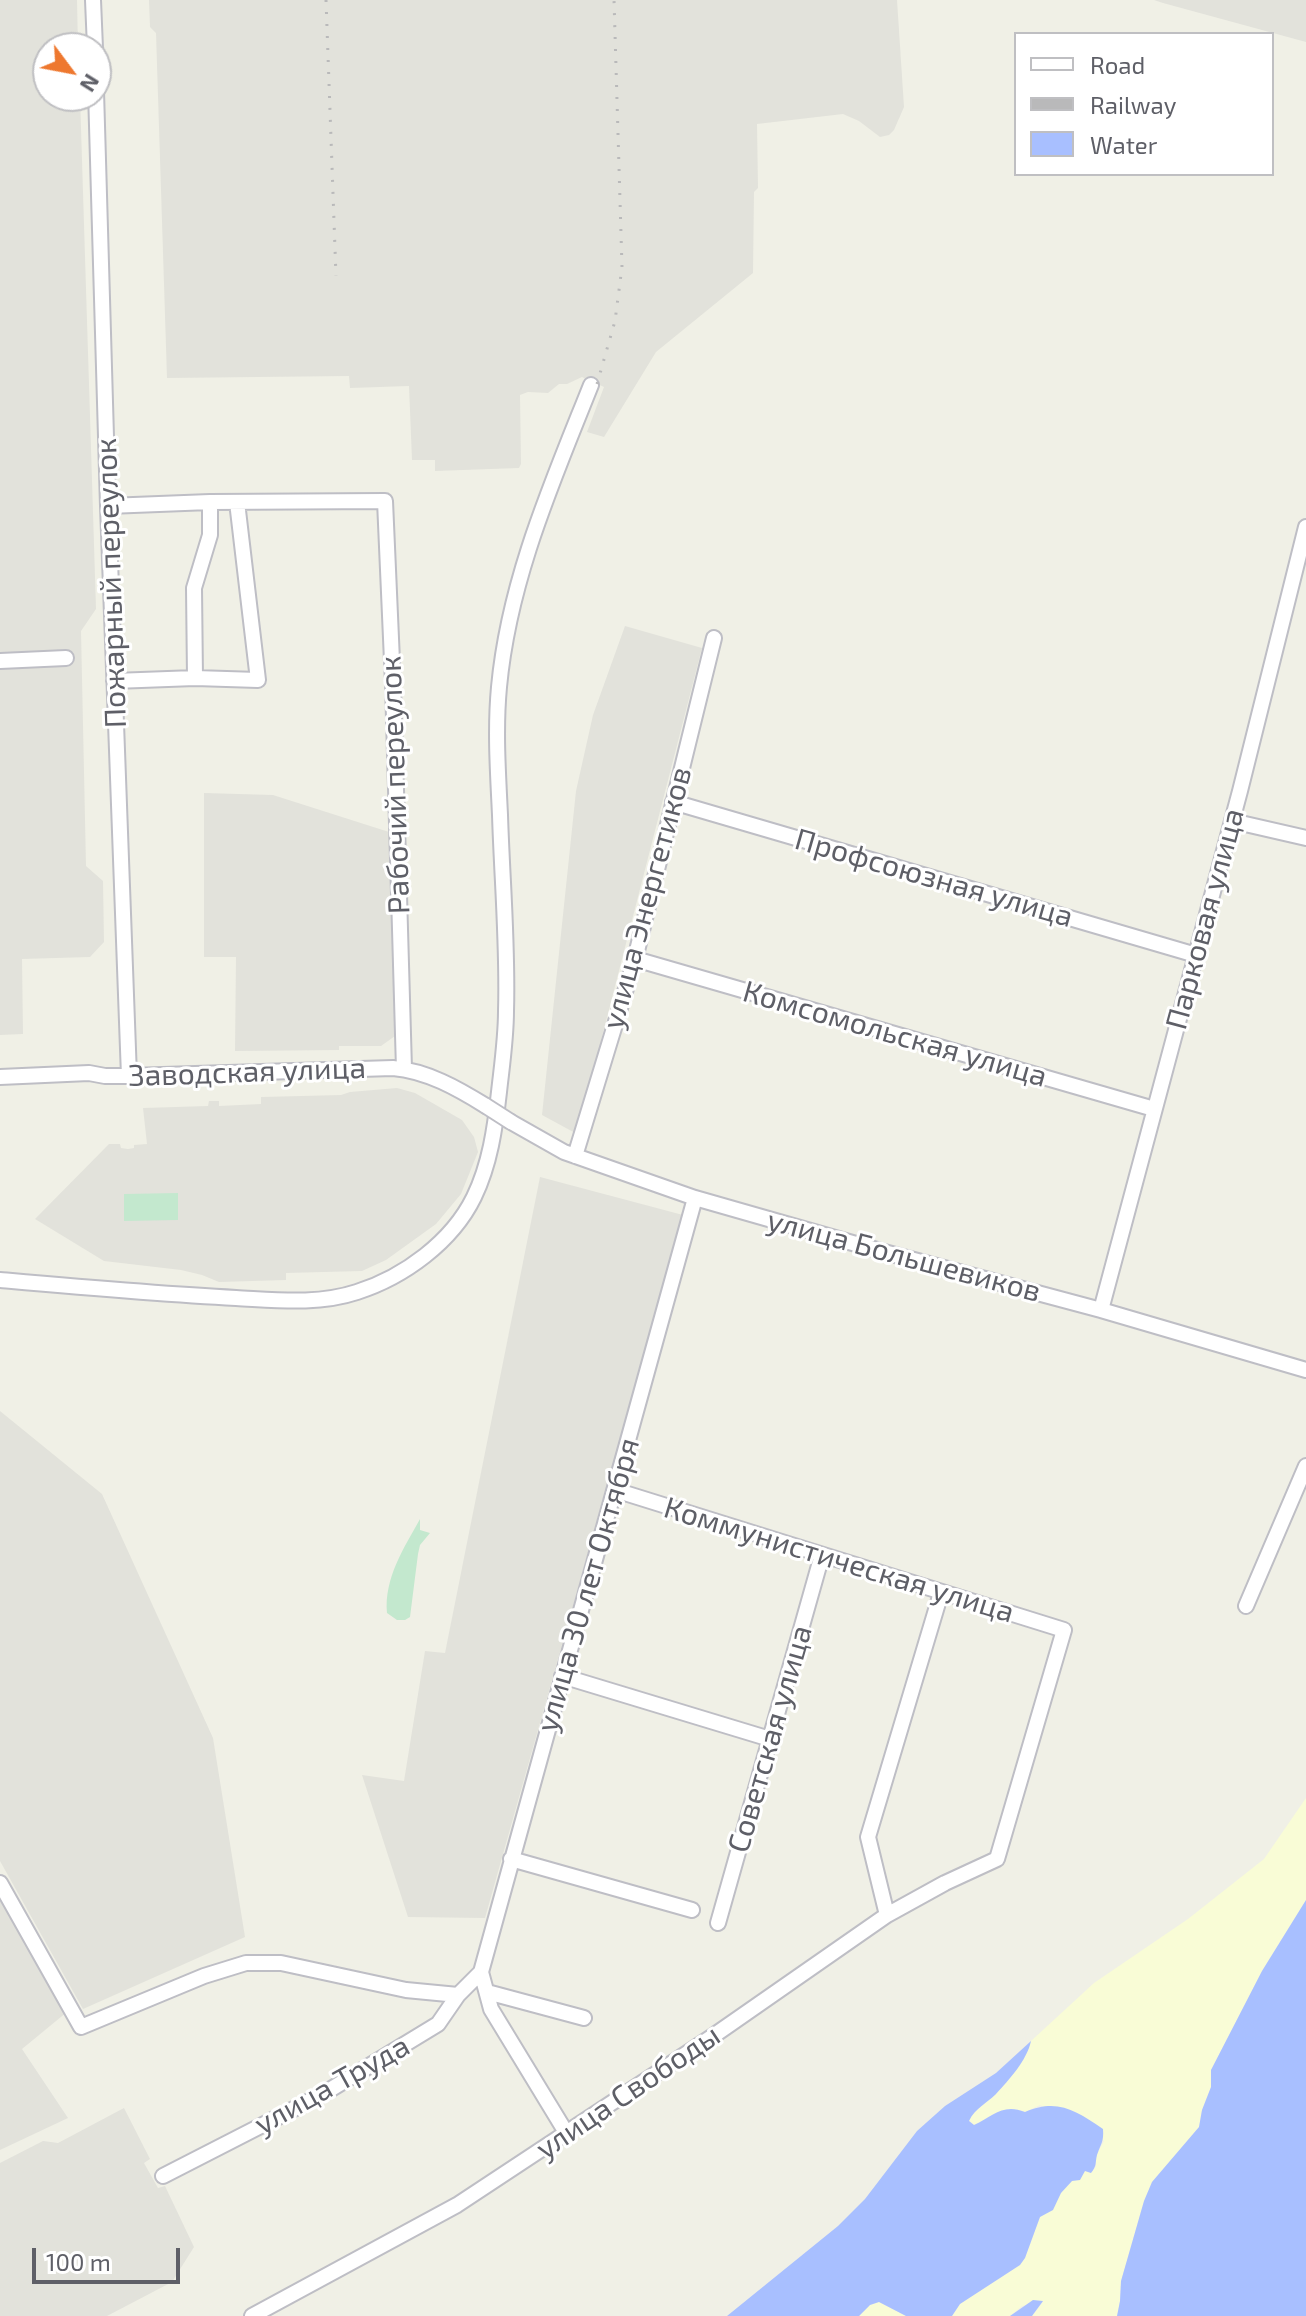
<!DOCTYPE html>
<html>
<head>
<meta charset="utf-8">
<style>
	body { margin:0 }
	#map { position:relative; width:1306px; height:2316px; overflow:hidden; background:#f0f0e6; font-family:"Exo 2",sans-serif }
	canvas { display:block }
	.legend { position:absolute; left:1014px; top:32px; width:260px; height:144px; box-sizing:border-box; background:#fff; border:2px solid #bfbfc2; margin:0; padding:10px 14px; list-style:none; font-size:24px; color:#5e5f67 }
	.legend li { display:flex; align-items:center; gap:16px; height:40px }
	.legend b { width:40px; border:2px solid #bfbfc2 }
	.north { position:absolute; left:32px; top:32px; width:80px; height:80px; box-sizing:border-box; background:#fff; border:2px solid #bfbfc2; border-radius:50%; rotate:122deg; font-size:22px; font-weight:700; line-height:32px; text-align:center; color:#5e5f67 }
	.north::after { content:''; display:block; margin:auto; width:28px; height:36px; background:#ee782f; clip-path:polygon(50% 0,100% 100%,50% 72%,0 100%) }
	.scale { position:absolute; left:32px; top:2248px; width:148px; height:36px; box-sizing:border-box; border:4px solid #5e5f67; border-top:0; padding-left:10px; font-size:24px; line-height:28px; white-space:nowrap; color:#5e5f67; -webkit-text-stroke:6px #fff; paint-order:stroke }
</style>
</head>
<body>
<div id="map">
<canvas width="1306" height="2316"></canvas>
<ul class="legend">
<li><b style="height:10px;background:#fff"></b>Road</li>
<li><b style="height:10px;background:#b9b9ba"></b>Railway</li>
<li><b style="height:22px;background:#a8bfff"></b>Water</li>
</ul>
<div class="north">N</div>
<div class="scale">100 m</div>
</div>
<script>
const c = document.querySelector('canvas').getContext('2d');
c.lineJoin = 'round';
function fillPath(path, color) {
  c.fillStyle = color;
  c.fill(path, 'evenodd');
}
function strokePath(path, color, width, dash) {
  c.strokeStyle = color;
  c.lineWidth = width;
  c.lineCap = dash ? 'butt' : 'round';
  c.setLineDash(dash || []);
  c.stroke(path);
}
function write(font, color, halo, rows, align = 'center') {
  c.font = font + ' "Exo 2",sans-serif';
  c.lineWidth = 6;
  c.setLineDash([]);
  c.textBaseline = 'middle';
  c.strokeStyle = halo;
  c.fillStyle = color;
  for (const [text, x, y, turn = 0] of rows) {
    c.save();
    c.translate(x, y);
    c.rotate((+turn || 0) * Math.PI / 180);
    c.textAlign = isNaN(turn) ? turn : align;
    if (halo) c.strokeText(text, 0, 0);
    c.fillText(text, 0, 0);
    c.restore();
  }
}
fillPath(new Path2D(`
	M0,0H77L78,48H48V96H80L96,609L81,631L86,866L103,881L104,942L90,957L22,959L23,1034L0,1035Z
	M149,0H897L904,107L894,130L889,135L880,137L859,121L843,114L757,124L758,188L754,192L753,273L656,352L604,437L587,432L604,387L582,377L567,384H559L548,393L528,392L520,395L521,464L519,468L435,471V460H412L409,386L350,388L349,376L167,378L156,33L150,27Z
	M1154,0H1306V42L1163,3Z
	M625,626L702,648L577,1134L542,1115L576,791L593,715Z
	M204,793L273,795L389,832L395,1036L381,1046H339V1050L235,1051L236,957H204Z
	M397,1088L415,1093L462,1120L474,1137L478,1152L461,1194L436,1224L386,1260L362,1271L286,1273V1280L219,1282L202,1275L181,1270L104,1261L35,1219L109,1144H120L121,1148L128,1149L134,1148V1145L147,1144L143,1108L208,1106L209,1101H219V1106L261,1104V1097L341,1095L350,1092Z
	M540,1177L683,1215L485,1918L408,1917L362,1775L404,1781L425,1651L445,1653Z
	M0,1411L102,1494L213,1738L245,1937L83,2009L0,1861Z
	M0,1887L67,2012L22,2049L68,2118L0,2150Z
	M124,2108L150,2159L144,2163L158,2188L165,2186L194,2247L172,2282L107,2316H0V2163L43,2141L58,2143Z`), '#e2e2db');
fillPath(new Path2D(`
	M178,1193V1220L124,1221V1194Z
	M420,1519V1530L430,1533L420,1545L418,1554L410,1617L405,1620H397L387,1613C384,1578 404,1548 420,1519Z`), '#c3e8ce');
fillPath(new Path2D(`
	M1306,1798V1900L1262,1971L1211,2070V2087L1202,2110L1199,2127L1152,2182L1144,2201L1121,2281L1120,2301L1117,2316H1032L1043,2302L1022,2306L1010,2316H952L960,2304L1020,2265L1025,2258L1040,2217C1055,2209 1052,2207 1060,2194C1066,2185 1076,2178 1085,2171L1091,2173L1096,2166V2156L1104,2141L1040,2105L1025,2112C1005,2103 992,2116 974,2125L969,2120C976,2108 986,2104 996,2094C1009,2080 1027,2060 1031,2041L1094,1983L1188,1919L1264,1859Z
	M879,2302L906,2316H859L870,2305Z`), '#f9fcd6');
fillPath(new Path2D(`
	M1306,1900V2316H1117L1120,2301L1121,2281L1144,2201L1152,2182L1199,2127L1202,2110L1211,2087V2070L1262,1971Z
	M1031,2041C1027,2060 1009,2080 996,2094C986,2104 975,2108 969,2121L974,2125C993,2116 1003,2103 1025,2112C1058,2098 1076,2111 1103,2129C1104,2142 1101,2143 1097,2155C1095,2163 1097,2166 1091,2173L1085,2171L1080,2180L1072,2181L1061,2193L1053,2210L1040,2217L1025,2258L1020,2265L960,2304L952,2316H906L879,2302L870,2305L859,2316H727L838,2226L865,2199L917,2131L945,2106L996,2073Z
	M1033,2300L1043,2301L1032,2316H1010Z`), '#a8bfff');
const minor = new Path2D(`
	M93,0L95,48
	M96,91L108,506L129,1076
	M108,506L210,502L385,501L393,684L404,1069
	M0,661L66,658
	M195,678L194,588L210,535V502
	M114,681L195,678L258,680L237,502
	M673,802L1196,955
	M1232,821L1306,838
	M635,959L1154,1109
	M0,1077L89,1073L105,1076H129L393,1068C427,1071 457,1088 486,1106
	M511,1122L564,1152L695,1198L884,1252L1101,1310L1306,1370
	M575,1156L635,959L714,638
	M0,1280C79,1287 157,1294 236,1298C276,1300 318,1305 357,1292C404,1277 452,1242 474,1197C490,1164 495,1128 499,1092C502,1065 506,1038 506,1011C508,946 502,880 500,815C498,773 495,730 499,687C509,580 552,483 591,385
	M1101,1310L1240,791L1306,527
	M1246,1606L1306,1466
	M562,1676L770,1739
	M511,1859L692,1910
	M0,1883L81,2027L204,1976L246,1963H281L406,1990L458,1995
	M887,1915L868,1837L941,1593
	M718,1923L822,1555
	M481,1972L695,1198
	M481,1972L491,2009L567,2134
	M487,1992L584,2018
	M163,2176L323,2094L438,2024L458,1995L481,1972
	M252,2316L457,2205L716,2034L887,1915L945,1883L997,1859L1064,1630L615,1490`);
strokePath(minor, '#bebec5', 18);
strokePath(minor, '#fff', 14);
strokePath(new Path2D(`
	M326,0L336,276
	M597,384L615,321L622,267L614,0`), '#b9b9ba', 3, [2, 10]);
const minorBridge = new Path2D(`
	M486,1106L511,1122`);
strokePath(minorBridge, '#bebec5', 18, []);
strokePath(minorBridge, '#fff', 14);
write('30px', '#5e5f67', '#fff', [
	["Пожарный переулок",111,583,-92],
	["Рабочий переулок",395,785,-92],
	["Профсоюзная улица",934,878,16],
	["улица Энергетиков",647,898,-75],
	["Парковая улица",1205,919,-75],
	["Комсомольская улица",895,1034,16],
	["Заводская улица",247,1072,-2],
	["улица Большевиков",904,1256,15],
	["Коммунистическая улица",839,1560,17],
	["улица 30 лет Октября",588,1585,-74],
	["Советская улица",770,1739,-74],
	["улица Труда",332,2085,-29],
	["улица Свободы",628,2092,-34]
]);
</script>
</body>
</html>
